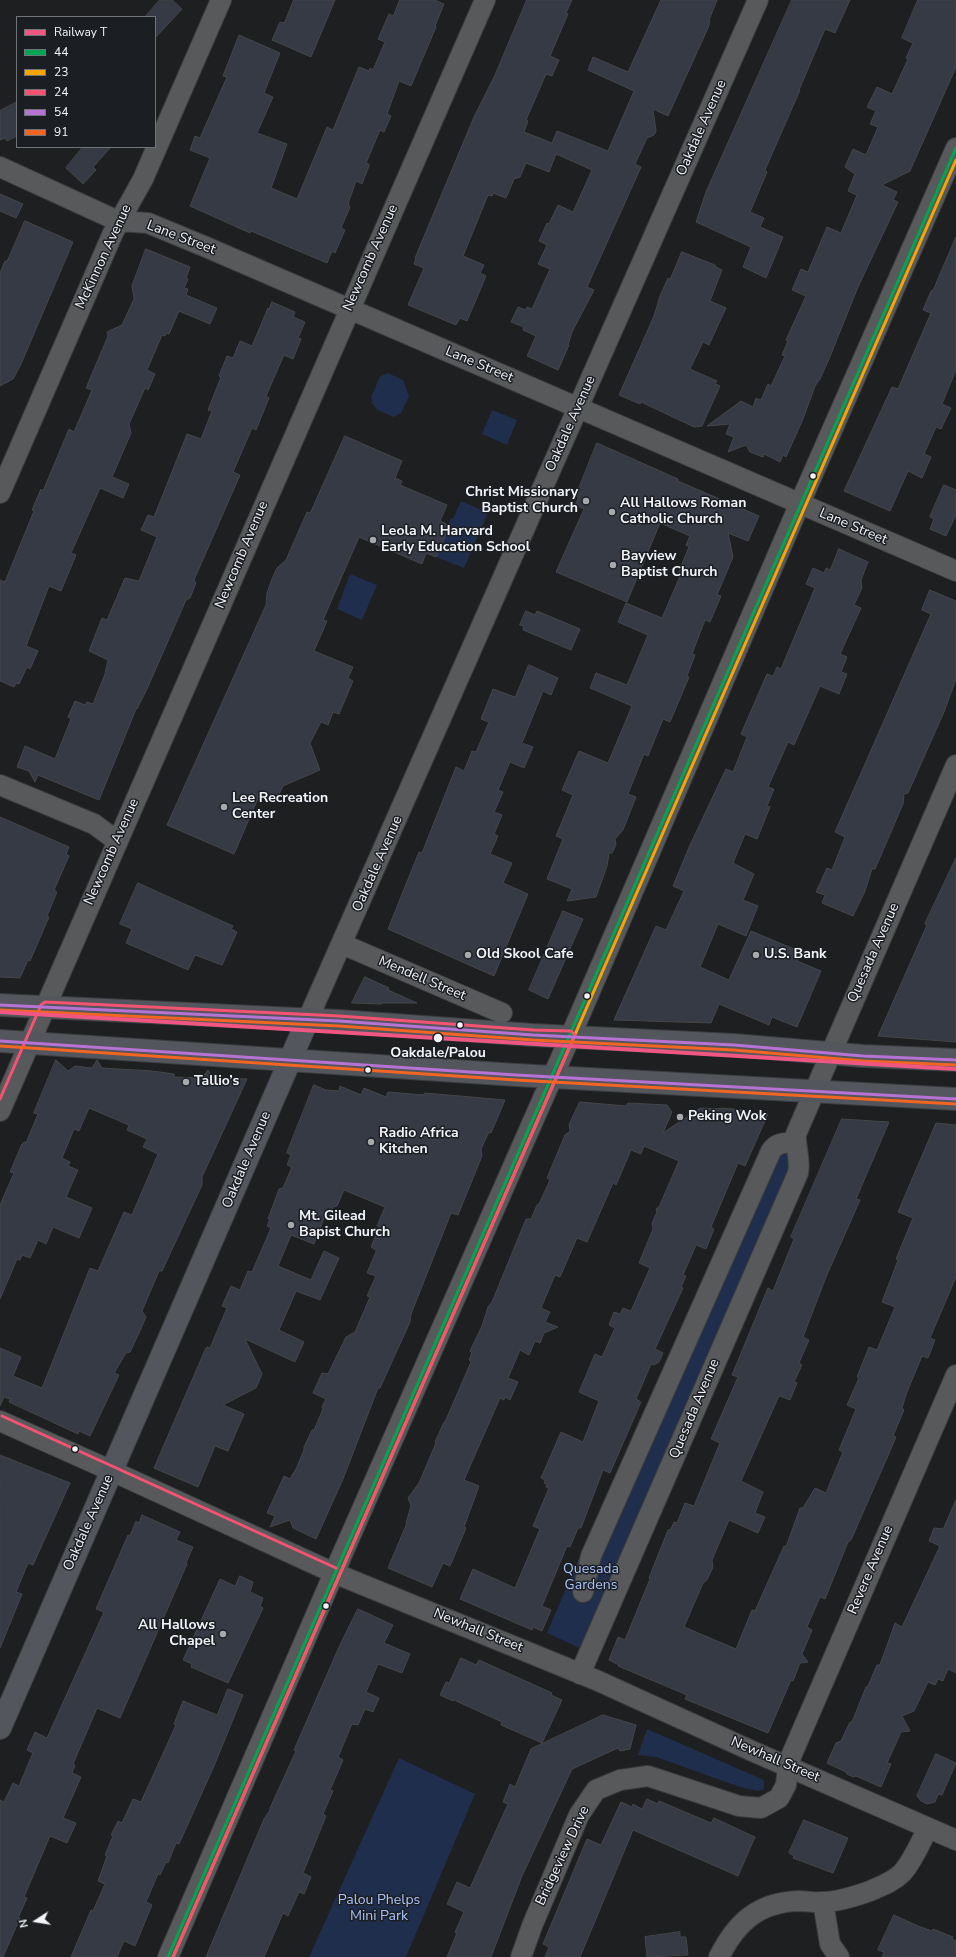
<!DOCTYPE html>
<html>
<head>
<meta charset="utf-8">
<style>
	body { margin:0 }
	#map { position:relative; width:956px; height:1957px; overflow:hidden; background:#1d1f21; font-family:"Nunito Sans",sans-serif }
	canvas { display:block }
	.legend { position:absolute; left:16px; top:16px; width:140px; height:132px; box-sizing:border-box; background:#1b1e23; border:1px solid #717478; margin:0; padding:5px 7px; list-style:none; font-size:12px; color:#f2f4f8 }
	.legend li { display:flex; align-items:center; gap:8px; height:20px }
	.legend b { width:20px; border:1px solid #717478 }
	.north { position:absolute; left:16px; top:1901px; width:40px; height:40px; -webkit-text-stroke:3px #1b1e23; paint-order:stroke; rotate:258deg; font-size:11px; font-weight:700; line-height:16px; text-align:center; color:#f2f4f8 }
	.north::after { content:''; display:block; margin:auto; width:14px; height:18px; background:#f2f4f8; clip-path:polygon(50% 0,100% 100%,50% 72%,0 100%) }
</style>
</head>
<body>
<div id="map">
<canvas width="956" height="1957"></canvas>
<ul class="legend">
<li><b style="height:5px;background:#f05682"></b>Railway T</li>
<li><b style="height:5px;background:#00a651"></b>44</li>
<li><b style="height:5px;background:#f7a600"></b>23</li>
<li><b style="height:5px;background:#f65372"></b>24</li>
<li><b style="height:5px;background:#b673d3"></b>54</li>
<li><b style="height:5px;background:#f26522"></b>91</li>
</ul>
<div class="north">N</div>
</div>
<script>
const c = document.querySelector('canvas').getContext('2d');
c.lineJoin = 'round';
function fillPath(path, color) {
  c.fillStyle = color;
  c.fill(path, 'evenodd');
}
function strokePath(path, color, width, dash) {
  c.strokeStyle = color;
  c.lineWidth = width;
  c.lineCap = dash ? 'butt' : 'round';
  c.setLineDash(dash || []);
  c.stroke(path);
}
function write(font, color, halo, rows, align = 'center') {
  c.font = font + ' "Nunito Sans",sans-serif';
  c.lineWidth = 3;
  c.setLineDash([]);
  c.textBaseline = 'middle';
  c.strokeStyle = halo;
  c.fillStyle = color;
  for (const [text, x, y, turn = 0] of rows) {
    c.save();
    c.translate(x, y);
    c.rotate((+turn || 0) * Math.PI / 180);
    c.textAlign = isNaN(turn) ? turn : align;
    if (halo) c.strokeText(text, 0, 0);
    c.fillText(text, 0, 0);
    c.restore();
  }
}
fillPath(new Path2D(`
	M388,373L403,380L409,396L401,413L393,417L376,409L371,402H373L371,398L380,376Z
	M492,410L517,420L507,445L482,434Z
	M461,501L488,513L464,568L436,557L446,535L450,536L453,527L448,525L451,518L453,519Z
	M350,574L377,585L362,620L337,609Z
	M784,1152L789,1155L792,1162L582,1649L547,1633L582,1551L601,1560L776,1157Z
	M647,1729L764,1780V1789L758,1791L740,1787L656,1757L638,1755Z
	M399,1758L475,1794L406,1957H309Z`), '#202e4d');
const building = new Path2D(`
	M160,0H172L182,9L155,38V17H145Z
	M294,0H335L311,57L272,40L280,22L284,23Z
	M400,0H434L444,4L435,26L436,27L411,86L399,81L387,114L391,116L384,132L380,130L366,163L369,164V166L362,184L356,181L348,204L350,207L341,228L345,230L335,253L332,251L327,263L251,231L250,233L190,206L210,158L190,150L195,136L200,138L227,77L223,76L239,35L280,53L264,93L273,97L257,133L287,144L271,188L297,199L327,127L333,130L359,67L369,71L370,68L373,70L385,42L378,39L389,14L393,16Z
	M527,0H572L566,13L568,14L550,56L559,60L552,76L546,74L526,120L528,121L524,132L552,143L557,131L608,151L634,91L588,70L593,57L628,72L661,0H717L709,20L710,21L708,28L668,116L653,109L656,131L654,135L647,138L635,164L641,167L587,287L594,290L572,332L568,345H569L558,370L527,356L536,336L523,330L524,327L511,322L518,307L526,310L527,307L532,309L550,269L538,264L547,245L539,241L547,223L549,224L558,205L573,212L592,170L556,154L549,172L526,163L520,177L514,179L506,198L493,193L492,196L488,195L463,256L484,265L480,273L486,276L467,321L460,318L456,325L408,305L424,268L414,264L416,259L415,258L474,117L495,75Z
	M792,0H850L835,33L825,29L799,90H800L765,170L767,172L750,212L764,218L760,227L783,237L766,278L743,267L751,247L696,222L706,192Z
	M918,0H956V67L910,171L882,185L897,192L893,200L898,202L858,287L829,359L820,379L815,386L803,419L786,457L783,455L780,462L764,454L763,457L750,452L746,445L728,452L734,437L726,434L730,424L707,426L741,401L753,407L756,398L761,400L768,384L771,386L785,356L782,355L788,341L786,340L806,296L792,290L801,269L808,272L827,227L841,233L857,195L848,191L855,174L845,167L853,149L866,155L878,127L870,124L876,111L867,107L877,87L892,94L908,59L906,58L913,43L902,38Z
	M17,102V136L7,141L5,138L0,140V111Z
	M83,147H111L93,167L96,170L83,184L66,168Z
	M0,194L23,204L16,218L0,211Z
	M25,221L73,242L21,364L13,379L0,386V273L5,261H7Z
	M956,237V370L942,404L951,408L941,429L936,427L924,454L931,457L922,478L908,471L890,511L844,491L892,387L898,389L931,313L923,310L931,291L933,290Z
	M146,249L190,267L186,278L188,279L184,288L188,289L186,295L217,308L210,324L179,311L169,334L166,333L165,336L162,335L147,370L155,374L148,390L145,388L129,424L131,433L112,477L129,484L123,498L100,488L71,553L76,555L61,591L49,586L26,646L38,651L30,669L27,667L19,684L16,683L14,687L0,681V580L5,582L34,511L32,510L41,489L43,491L69,429L74,432L92,390L86,388L108,336L107,332L122,325L134,299L132,286Z
	M682,252L715,265L716,267L722,270L710,301L726,308L709,345L703,342L690,369L717,381L715,384L720,386L702,426L694,427L641,402L640,404L619,395L654,316L660,296L668,278L670,279Z
	M272,302L295,312L293,317L305,322L298,338L301,339L293,359L284,355L266,396L269,398L256,430L252,428L233,472L240,475L194,580L196,583L190,598L186,600L147,689L137,709H136L99,800L38,775L35,782L29,771L17,767L25,746L55,759L71,719L68,717L75,701L85,705L87,702L93,704L105,674L108,660L89,651L102,618L107,620L125,578L139,581L157,537L141,530L148,515L154,517L187,434L201,439L212,411L208,410L221,377L219,376L227,356L233,358L240,341L252,346L268,308L269,309Z
	M345,436L402,461L395,478L402,481L400,485L447,505L440,521L450,526L436,557L426,553L422,564L359,537L323,620L327,621L314,651L353,667L348,678L353,681L339,714L333,712L328,725L321,722L310,743L320,770L283,786L275,803L259,796L234,854L167,825L266,605L267,593L272,579L277,568L286,560L307,512L310,513Z
	M597,443L678,479V481L759,516L748,541L728,533L733,557L717,595L721,596L710,622L705,620L692,654L695,655L687,676L689,677L670,722L663,719L648,756L644,754L628,794L636,797L623,830L615,839L616,845L612,853H609L607,866L596,897L567,901L572,889L547,879L563,839L556,836L573,795L562,790L579,751L608,763L632,706L590,688L596,673L627,685L648,635L618,622L626,603L662,618L681,574L678,573L689,547L686,545L690,536L660,523L627,602L556,572L584,509L575,505L579,497L576,496Z
	M944,485L956,490V515L946,536L930,529L934,519L930,517Z
	M839,549L868,562L861,580L862,588L854,605L861,608L840,654L847,657L841,672L847,674L839,694L820,686L794,745L788,742L768,787L774,789L767,806L770,807L757,839L745,834L733,863L754,874L743,900L758,906L746,936L718,924L700,967L729,980L751,931L801,952L797,961L821,971L797,1027L772,1017L769,1025L719,1004L711,1023L614,1020L656,926L666,930L684,891L673,886L690,845L726,769L733,772L747,737L741,734L767,674L773,676L777,667L781,669L815,588L806,584L813,568L824,573L826,568L830,570Z
	M930,590L956,601V679L944,712L908,793L904,794L903,804L875,869H872L865,891L853,916L822,903L825,895L816,892L827,868L832,870L845,837L835,832L931,614L922,610Z
	M526,611L535,615L537,611L580,629L571,650L523,630L524,626L520,625Z
	M529,665L558,678L551,695L543,691L522,743L533,747L524,768L510,762L498,790L503,792L494,812L502,815L494,834L498,836L490,854L512,863L503,883L528,894L494,976L388,929L419,852L422,853L456,767L464,771L472,751L476,752L489,722L481,719L493,689L515,697Z
	M0,817L69,847L66,854L69,856L54,890L57,892L47,916L49,917L30,961L28,960L20,978L0,977Z
	M956,858V1042L878,1036L927,925L925,924Z
	M138,883L233,926L231,929L237,932L222,965L195,955L188,970L126,943L132,929L120,924Z
	M563,911L583,919L548,999L529,990Z
	M365,977L389,988L388,990L417,1003H382L381,1004L352,1003Z
	M56,1060L68,1071L75,1066L92,1068L97,1060L102,1068L152,1071L174,1074V1077L202,1078L208,1070L213,1078L247,1079L202,1177V1185L195,1200L162,1271H159L142,1311L146,1317L139,1333L130,1352L126,1353L114,1373L119,1375L90,1436L79,1431L78,1434L48,1420L9,1402L10,1399L4,1397L0,1406V1348L21,1357L13,1376L42,1388L90,1268L98,1271L124,1212L132,1215L158,1154L143,1147L147,1139L127,1130L129,1125L89,1108L79,1131L74,1129L62,1158L70,1162L68,1166L78,1170L66,1197L92,1208L79,1238L53,1227L46,1244L38,1240L30,1258L22,1255L20,1260L17,1259L0,1299V1205L14,1173L10,1172L22,1144L24,1142L26,1143L38,1114L34,1113Z
	M314,1085L326,1090L339,1091L340,1086L361,1095L364,1088L386,1097L388,1092L423,1095L425,1093L505,1100L491,1133L489,1132L481,1149L482,1156L458,1215L451,1213L411,1314L410,1322L380,1388H378L343,1479L316,1539L293,1528L290,1520L270,1527L275,1516L267,1513L284,1476L290,1479L296,1469L304,1450V1447L312,1430H314L323,1409L322,1407L326,1399L313,1393L322,1373L328,1374L346,1337L355,1332L370,1297L367,1296L376,1276L367,1273L376,1252V1250L371,1247L379,1227L377,1226L385,1207L344,1190L337,1206L333,1207L329,1216H325L314,1244L291,1235L278,1266L311,1280L324,1251L339,1258L320,1300L296,1291L279,1330L304,1342L295,1362L245,1339L262,1374L256,1388L223,1405L244,1414L228,1451L215,1446L198,1487L154,1468L205,1350L207,1347L210,1348L227,1308L222,1306L231,1286L240,1290L248,1271L252,1272L271,1228L267,1226L270,1219H268L279,1189L283,1188L292,1167L287,1165L291,1155L287,1153Z
	M580,1102L626,1106L628,1103L667,1105L672,1112L663,1133L700,1108L721,1109V1108L745,1110L744,1112L768,1114L745,1166L738,1163L711,1227L714,1229L706,1249L696,1245L683,1275L686,1276L681,1287L683,1288L655,1349L663,1353L659,1362L654,1365L651,1364L636,1399L641,1402L610,1473L603,1470L581,1528H578L570,1547L567,1546L542,1606L551,1610L542,1631L533,1627L532,1630L460,1599L473,1569L515,1588L540,1529L533,1526L549,1488L546,1487L547,1484L544,1483L545,1480L541,1478L561,1432L583,1442L599,1401L579,1392L595,1354L602,1357L615,1328L609,1325L614,1312L620,1314L623,1308L631,1311L650,1268L639,1263L653,1229L652,1223L657,1212L656,1209L659,1207L679,1161L644,1146L641,1154L631,1150L616,1185L613,1183L587,1242L577,1238L560,1277L555,1275L541,1308L550,1312L545,1322L558,1327L544,1333L540,1343L535,1341L529,1355L520,1350L508,1378L518,1382L510,1400L505,1397L504,1400L500,1398L464,1480L479,1486L464,1527L466,1528L450,1566L443,1563L432,1587L388,1568L407,1523H406L411,1506L408,1498L419,1483L436,1443L435,1442L444,1422H445L471,1362L469,1360L472,1353L470,1351L482,1326L488,1307L492,1302L526,1219H531L537,1205L539,1204L550,1180L547,1178L565,1135L570,1131L569,1125Z
	M842,1119L889,1122L856,1199L860,1200L826,1277L803,1337L809,1340L799,1363L802,1365L794,1382L797,1383L790,1400L780,1396L778,1398L741,1481L763,1492L755,1513L765,1517L758,1533L729,1520L712,1560L713,1567L707,1580L703,1583L684,1627L736,1649L752,1610L755,1611L784,1546L786,1547L800,1508H803L815,1488L826,1493L843,1452L839,1450L856,1409L847,1405L859,1378L857,1377L869,1347L877,1350L895,1307L882,1302L898,1260L896,1259L913,1218L898,1212L936,1123L956,1125V1277L930,1338L935,1340L928,1358L922,1356L907,1392L902,1408L904,1410L893,1436L896,1437L887,1458L851,1540L848,1542L825,1599L820,1597L807,1627L812,1630L802,1654L808,1662L800,1663L793,1681L791,1680L768,1733L685,1699L687,1695L618,1666L619,1665L609,1660L618,1637L625,1640L650,1579L649,1578L668,1530L671,1529L674,1522L677,1523L685,1503L694,1506L720,1443L711,1439L738,1377L732,1375L768,1288L773,1291L794,1239L791,1237Z
	M0,1455L70,1483L33,1565L28,1563L16,1592L22,1594L0,1648Z
	M956,1500V1673L948,1669L943,1681L938,1679L935,1685L928,1682L914,1711L902,1716L910,1731L901,1732L887,1763L891,1764L881,1787L856,1776L853,1777L847,1774L846,1772L827,1763L836,1743L841,1741L850,1722H852L866,1687L868,1686L877,1665H880L895,1623L902,1627L940,1546L929,1541L934,1528L943,1529Z
	M142,1515L180,1532L176,1540L193,1547L186,1563L187,1564L120,1718L97,1708L73,1764L75,1765L72,1773L81,1777L63,1818L76,1823L67,1843L50,1836L24,1897L27,1898L18,1918H20L3,1957H0V1800L4,1802L13,1783L19,1786L33,1753L27,1750L35,1732L47,1738L104,1612L96,1609L128,1535L130,1536L136,1521L139,1523Z
	M240,1576L253,1582L250,1592L263,1598L260,1606L263,1608L228,1683L191,1667L192,1664L183,1660L220,1579L235,1586Z
	M358,1609L393,1625L384,1643L410,1654L402,1673L378,1664L366,1692L379,1698L373,1712L365,1709L358,1725L352,1724L338,1757L343,1760L330,1790L333,1791L323,1814L326,1816L303,1873L311,1877L304,1894L299,1892L288,1916L283,1913L264,1957H206L264,1819L270,1810V1808L296,1751L294,1750L339,1647Z
	M461,1658L476,1665L479,1660L552,1693L551,1695L562,1700L542,1743L501,1725L502,1722L454,1700L453,1701L440,1695L446,1682L449,1683Z
	M228,1689L243,1695L214,1766L179,1844L176,1843L168,1863L166,1862L160,1875L158,1874L146,1902L152,1905L135,1946L124,1941L117,1957H71L91,1910L93,1911L105,1884L98,1881L107,1856L105,1855L113,1836L111,1835L118,1821L122,1823L133,1799L141,1802L176,1725L174,1724L183,1701L217,1715Z
	M603,1715L636,1725L630,1749L620,1751L618,1748L572,1769L522,1876L491,1957H447L457,1933L455,1932L464,1912L447,1904L457,1882L470,1888L508,1804L503,1802L510,1784L515,1787L531,1749Z
	M936,1754L956,1763L942,1795L938,1794L935,1802L927,1804L921,1801L917,1796Z
	M647,1799L658,1804L659,1801L711,1823L714,1818L755,1837L738,1876L633,1830L580,1957H545L549,1947L543,1944L587,1839L601,1845L621,1802L632,1807L633,1804L642,1809Z
	M804,1820L848,1838L833,1873L793,1858L794,1856L789,1853Z
	M894,1915L918,1926L932,1931L933,1929L953,1937L952,1939L956,1941V1957H882L884,1952L878,1950Z
	M680,1932V1937H686L688,1955L647,1957L645,1937Z`);
fillPath(building, '#353a45');
strokePath(building, '#454648', 1);
const minor = new Path2D(`
	M0,167L118,221L148,223L206,247L956,571
	M0,493L113,233L143,179L221,0
	M0,785L94,824L117,841
	M342,944L502,1013
	M308,1019L758,0
	M0,1111L485,0
	M0,1421L112,1471L334,1573L596,1680L752,1751L956,1840
	M583,1592L591,1556L771,1151C777,1142 786,1143 795,1142
	M580,1674L798,1173C801,1160 795,1147 796,1134L956,765
	M823,1902L830,1944L839,1957
	M168,1957L334,1573L578,1019L800,503L956,148
	M521,1957L532,1926L579,1815L596,1790L620,1780L648,1776L739,1806L761,1808L779,1798L786,1785L788,1766L792,1754L956,1375
	M719,1957C736,1923 758,1902 799,1901C807,1901 815,1903 823,1902C838,1902 856,1896 870,1891C881,1886 893,1882 902,1873C913,1861 920,1843 928,1828`);
const major = new Path2D(`
	M0,1005L339,1021L533,1035L734,1045L863,1056L956,1060
	M0,1041L516,1075L956,1099
	M0,1728L308,1019`);
strokePath(minor, '#3a3c3e', 22);
strokePath(major, '#3a3c3e', 24);
strokePath(minor, '#58595b', 20);
strokePath(major, '#53565c', 22);
strokePath(new Path2D(`
	M168,1957L956,148`), '#00a651', 3);
strokePath(new Path2D(`
	M173,1957L956,160`), '#f7a600', 3);
strokePath(new Path2D(`
	M0,1099L41,1005L45,1002L339,1016L533,1030L571,1031L575,1035L173,1957
	M2,1416L336,1568`), '#f65372', 3);
strokePath(new Path2D(`
	M0,1005L339,1021L533,1035L734,1045L863,1056L956,1060
	M0,1041L516,1075L956,1099`), '#b673d3', 3);
strokePath(new Path2D(`
	M0,1010L339,1026L533,1040L734,1050L863,1061L956,1065
	M0,1046L516,1080L956,1104`), '#f26522', 3);
strokePath(new Path2D(`
	M0,1012L956,1069`), '#f05682', 4);
for (const [x, y, r, color] of [
	[813,476,3.5,"#f2f4f8"],
	[586,501,4,"#a7a9ad"],
	[612,512,4,"#a7a9ad"],
	[373,540,4,"#a7a9ad"],
	[613,565,4,"#a7a9ad"],
	[224,807,4,"#a7a9ad"],
	[468,955,4,"#a7a9ad"],
	[756,955,4,"#a7a9ad"],
	[587,996,3.5,"#f2f4f8"],
	[460,1025,3.5,"#f2f4f8"],
	[438,1038,5,"#f2f4f8"],
	[368,1070,3.5,"#f2f4f8"],
	[186,1082,4,"#a7a9ad"],
	[680,1117,4,"#a7a9ad"],
	[371,1142,4,"#a7a9ad"],
	[291,1225,4,"#a7a9ad"],
	[75,1449,3.5,"#f2f4f8"],
	[326,1606,3.5,"#f2f4f8"],
	[223,1634,4,"#a7a9ad"]
]) {
  const dot = new Path2D();
  dot.arc(x, y, r, 0, 2 * Math.PI);
  c.fillStyle = color;
  c.fill(dot);
  strokePath(dot, '#1b1e23', 1.5);
}
write('14px', '#f2f4f8', '#1b1e23', [
	["Oakdale Avenue",702,128,-66],
	["Lane Street",181,238,21],
	["McKinnon Avenue",104,257,-65],
	["Newcomb Avenue",371,258,-66],
	["Lane Street",479,365,23],
	["Oakdale Avenue",571,424,-66],
	["Lane Street",853,527,23],
	["Newcomb Avenue",242,555,-67],
	["Newcomb Avenue",112,852,-66],
	["Oakdale Avenue",378,864,-66],
	["Quesada Avenue",874,953,-66],
	["Mendell Street",422,979,23],
	["Oakdale Avenue",247,1160,-67],
	["Quesada Avenue",695,1409,-67],
	["Oakdale Avenue",89,1523,-66],
	["Revere Avenue",871,1570,-67],
	["Newhall Street",478,1631,22],
	["Newhall Street",775,1760,23],
	["Bridgeview Drive",563,1856,-65]
]);
write('bold 14px', '#f2f4f8', '#1b1e23', [
	["Christ Missionary",578,493,"right"],
	["Baptist Church",578,509,"right"],
	["All Hallows Roman",620,504],
	["Catholic Church",620,520],
	["Leola M. Harvard",381,532],
	["Early Education School",381,548],
	["Bayview",621,557],
	["Baptist Church",621,573],
	["Lee Recreation",232,799],
	["Center",232,815],
	["Old Skool Cafe",476,955],
	["U.S. Bank",764,955],
	["Tallio’s",194,1082],
	["Peking Wok",688,1117],
	["Radio Africa",379,1134],
	["Kitchen",379,1150],
	["Mt. Gilead",299,1217],
	["Bapist Church",299,1233],
	["All Hallows",215,1626,"right"],
	["Chapel",215,1642,"right"]
], 'left');
write('bold 14px', '#f2f4f8', '#1b1e23', [
	["Oakdale/Palou",438,1054]
]);
write('14px', '#abc3fa', '#1b1e23', [
	["Quesada",591,1570],
	["Gardens",591,1586],
	["Palou Phelps",379,1901],
	["Mini Park",379,1917]
]);
</script>
</body>
</html>
